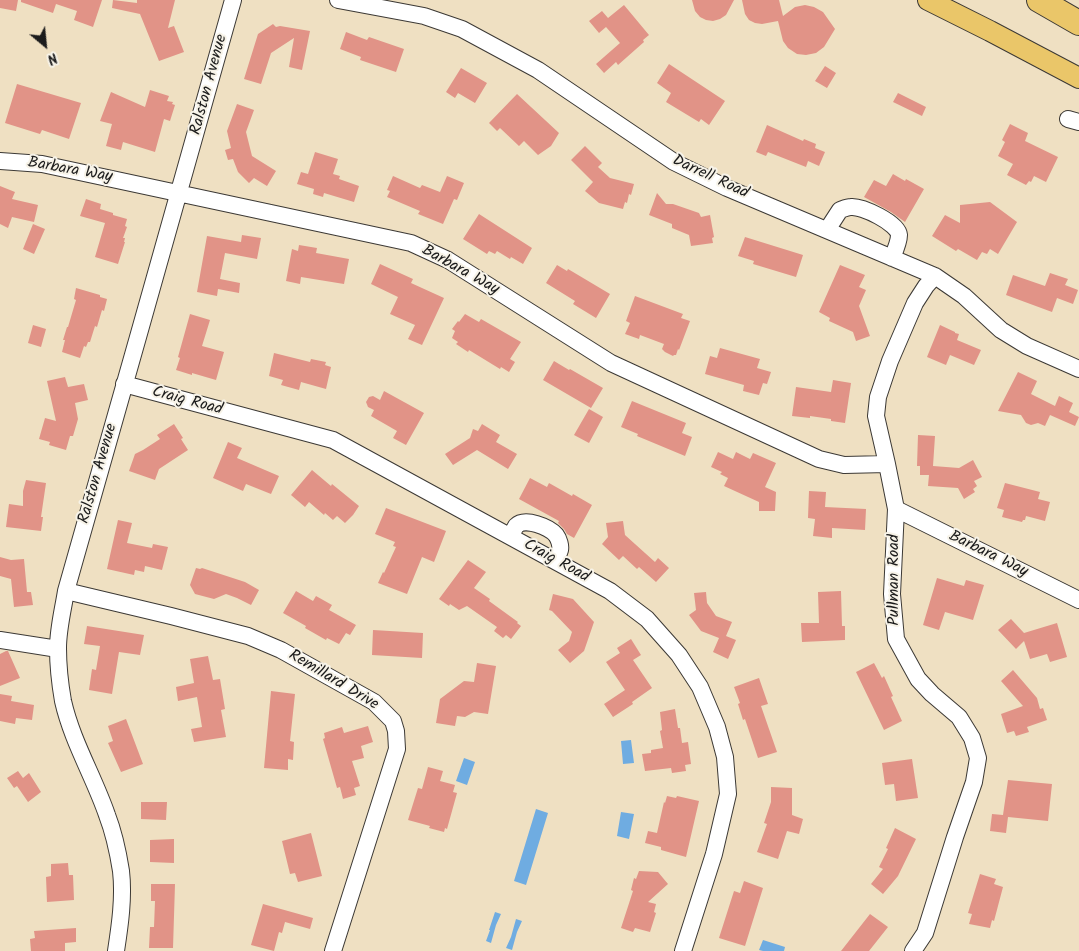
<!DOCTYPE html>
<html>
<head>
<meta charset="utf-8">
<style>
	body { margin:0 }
	#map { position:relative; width:1079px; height:951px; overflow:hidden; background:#efe0c2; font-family:Kalam,sans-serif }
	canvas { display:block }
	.north { position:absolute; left:20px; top:20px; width:50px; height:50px; -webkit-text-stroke:4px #f7f3e8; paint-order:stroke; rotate:152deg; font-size:14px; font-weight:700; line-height:20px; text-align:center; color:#1c1c1c }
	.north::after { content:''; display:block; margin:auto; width:18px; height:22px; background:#1c1c1c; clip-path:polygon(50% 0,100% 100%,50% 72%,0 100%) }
</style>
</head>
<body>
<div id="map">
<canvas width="1079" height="951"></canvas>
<div class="north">N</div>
</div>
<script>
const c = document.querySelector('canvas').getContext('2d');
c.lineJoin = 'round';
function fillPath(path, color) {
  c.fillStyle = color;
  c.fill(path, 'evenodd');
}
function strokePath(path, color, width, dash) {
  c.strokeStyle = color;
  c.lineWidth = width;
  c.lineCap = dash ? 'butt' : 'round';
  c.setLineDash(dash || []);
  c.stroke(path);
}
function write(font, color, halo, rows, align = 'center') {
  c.font = font + ' Kalam,sans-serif';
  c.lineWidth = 4;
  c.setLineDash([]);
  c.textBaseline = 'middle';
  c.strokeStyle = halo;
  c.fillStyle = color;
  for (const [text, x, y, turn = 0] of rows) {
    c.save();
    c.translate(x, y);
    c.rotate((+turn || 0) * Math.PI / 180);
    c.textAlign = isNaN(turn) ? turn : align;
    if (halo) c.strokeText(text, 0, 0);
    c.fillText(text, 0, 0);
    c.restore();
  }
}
fillPath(new Path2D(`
	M631,740L634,763L623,764L621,741Z
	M464,758L475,762L467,785L456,781Z
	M536,809L548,813L526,885L514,881Z
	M621,812L634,814L629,839L617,836Z
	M495,912L501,914L496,925L491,943L486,941L490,930H489Z
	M516,919L522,921L517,932L512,950L506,948L511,937Z
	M763,940L785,947L784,951H763L759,950Z`), '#6face1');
fillPath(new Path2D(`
	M0,0H18L16,11L0,8Z
	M21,0H102L93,27L74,20L77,11L56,4L53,13L21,2Z
	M113,0L137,3V0H175L168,28L174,26L184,52L159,61L140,14L112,8Z
	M692,0H734L726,15L720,19L713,21L706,20L700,17L695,11Z
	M742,0H779L783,16L795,7L805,5L814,7L823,12L835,29L824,47L816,53L806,55L797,54L788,48L783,41L778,21L762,24L755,23L749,20L745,14Z
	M624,5L649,35L643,40L644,42L618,65L616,62L604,73L596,64L620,43L606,27L599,33L589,21L602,11L608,18Z
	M273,24L276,27L280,26L310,31L302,70L289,67L294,38L271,53L261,84L244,79L258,34Z
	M346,32L367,40L369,37L404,49L396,72L360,60L361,57L340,49Z
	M669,64L725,101L709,125L701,119L699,122L666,102L671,93L657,83Z
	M825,66L836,73L827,88L815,81Z
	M461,68L487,83L475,103L458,93L455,98L446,92Z
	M17,84L81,103L69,139L42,130L40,134L5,123Z
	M150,90L169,96L167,101L173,102L172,104L175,105L170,121L164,119L155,152L123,142L121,150L106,146L112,124L100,121L111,92L145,107Z
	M898,93L926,107L922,116L893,102Z
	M517,94L559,133L551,146L538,155L524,141L519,146L500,128L497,131L489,123Z
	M237,104L254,110L246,132L252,156L276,171L267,186L254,178L249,183L238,172L233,159L228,160L225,150L231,148L227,131Z
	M1010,124L1028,133L1025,141L1058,157L1046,182L1034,176L1031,182L1029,181L1026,185L1007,175L1013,164L998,156L1005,142L1002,140Z
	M767,125L803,141L804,139L816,144L815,148L825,152L819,166L808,161L806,167L768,152L766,156L756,152Z
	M585,146L602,163L598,167L610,178L634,184L631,195L629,194L627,203L625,202L623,209L599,203L585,191L593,182L571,160Z
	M315,152L338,159L333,174L340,176L339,179L359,186L354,202L324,193L323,197L313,194L314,189L297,184L301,172L308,174Z
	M893,174L905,181L906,179L924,189L905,222L891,212L864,197L874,180L886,186Z
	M393,176L420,188L422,185L440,192L447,176L464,183L457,200L454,199L443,224L418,214L420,211L387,197L390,191L387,190Z
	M0,186L15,192L12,199L38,205L34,222L12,217L8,228L0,224Z
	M657,193L666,204H673L699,213L701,217L710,215L714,237L712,238L713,243L691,246L689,235L672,228V224L649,215Z
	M86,199L101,204L100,209L113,213V215L127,219L125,226L127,227L123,238H125L124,242H125L118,264L95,257L105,223L80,216Z
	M990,202L1017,222L998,254L990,249L987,254L982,252L977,260L958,249L956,251L932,236L945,215L960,223V205Z
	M479,214L532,248L523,264L511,257L510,259L497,251L495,254L489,251L487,254L463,239Z
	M33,224L45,229L34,254L23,249Z
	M242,235L261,238L257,259L225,253L220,279L240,283L239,293L218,289L217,296L197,292L207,236L241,242Z
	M745,237L803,255L796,277L753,264L754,261L738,256Z
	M299,245L317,248L316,253L349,259L344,284L301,277L300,284L286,281L292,249L298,251Z
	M380,264L413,279L411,283L444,298L422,345L408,339L415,325L390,314L398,297L371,284Z
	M557,265L567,271L568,269L610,294L596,318L573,304L575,301L546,283Z
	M840,265L865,275L859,287L866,290L859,306L870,336L856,341L853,332L829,321L830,318L819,312Z
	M1050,273L1068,279L1065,285L1078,290L1073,304L1057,298L1052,312L1006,295L1013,275L1045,286Z
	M76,288L100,295V297L107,299L104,311L102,310L97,327L95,326L90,342H88L86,347L84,346L80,358L62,352L65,340H63L67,327H68L76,300L74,299Z
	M635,296L683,314L681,318L690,321L679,350L678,349L676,355H674L673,356L665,352L662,349L664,344L640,335L639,339L625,334L630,323L626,321Z
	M190,314L210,320L202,346L224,352L216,380L192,373V375L176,370L180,358L178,357Z
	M465,314L479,322L481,319L521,342L510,359L515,362L509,372L501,367L500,369L469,350L468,352L456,344L458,342L452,338L455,331L452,329L458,321L459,322Z
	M33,325L46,329L41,347L28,343Z
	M940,325L955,332V333L959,334L957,340L981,350L974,365L950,355L946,365L927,357Z
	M720,348L760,359L757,368L771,372L767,384L763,383L759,395L743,391L744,385L705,374L710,356L717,358Z
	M274,353L310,362L311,359L326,362L325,365L331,367L326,389L301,382L299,390L281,385L283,380L269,376Z
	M554,361L569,370L570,369L603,388L591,408L543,380Z
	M1018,372L1037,381L1031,394L1055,406L1059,396L1073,403L1069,412L1079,417L1075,426L1050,415L1045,426L1038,423L1031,425L1026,423L1021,415L998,411Z
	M65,377L68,387L84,384L88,400L75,403L78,419L73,436H70L66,450L49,445L50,442L39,439L45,418L56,421L47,381Z
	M833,380L851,383L845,423L831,421V419L810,416V418L792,416L796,387L831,392Z
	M384,391L424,413L406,445L393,438L397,431L371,416L374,410L368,407L366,402L369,397L373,396L380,400Z
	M632,401L686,423L682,433L692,437L685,456L637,436L638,434L621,427Z
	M589,409L603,417L589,443L574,435Z
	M174,424L183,438L181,439L188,450L159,469L155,480L129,471L135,454L143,450L160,439L157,435Z
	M482,424L500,435L496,442L517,454L508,469L477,450L453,465L445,454L470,438L473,429L478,431Z
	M918,435L935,436L933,466L959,468L973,460L982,477L974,481L977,486L973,489L975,492L964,499L958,488L928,486L929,475H920V466H917Z
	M228,442L242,448L237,458L279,476L271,494L246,484L243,491L213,478Z
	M718,452L733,459L736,452L750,459L753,453L776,463L765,487L776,492L775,511H759V502L724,486L728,478L720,474L722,472L711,467Z
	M312,470L331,486L332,484L359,506L353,515L345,523L337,516L333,520L325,513L324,515L309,502L305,507L291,495Z
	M530,478L547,487L549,483L572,496L573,494L592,505L574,538L567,534L564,529L558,523L559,521L519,499Z
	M26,480L46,483L41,517H43L41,531L6,527L9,504L23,506V491Z
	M1005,483L1040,492L1038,499L1050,502L1045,521L1026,516L1025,520H1023L1022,522L1002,517L1004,510L997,508Z
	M809,491L826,492L825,507L866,509L865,530L832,528V538L813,536L815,519L808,518Z
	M386,508L446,531L434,562L422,557L407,594L378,583L383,572L384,573L396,547L393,546L395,542L375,534Z
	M118,520L132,523L127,543L152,548L153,544L168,547L162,570L145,566L144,572L135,570L134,575L107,569Z
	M623,521L625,535L655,562L658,558L669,568L656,582L639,567L637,569L623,556L619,560L602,544L608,537L606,523Z
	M0,557L11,560L24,559L27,592H31L33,605L14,607L11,579L0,576Z
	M468,560L486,572L474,588L490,599L489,601L518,622L517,623L521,626L511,639L506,635L503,638L494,631L497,627L467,606L459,610L450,604L449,606L439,599Z
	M196,568L200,569L202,568L245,582L259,590L251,605L237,598L226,594L214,599L195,594L190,585Z
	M937,578L964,586L966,580L984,585L973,620L945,612L939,630L923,625Z
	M296,591L313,601L316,596L332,605L329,610L356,625L350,635L346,633L339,644L327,638L326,640L305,628L306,626L283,613Z
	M841,591L842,626H845V640L802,642L801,623H819L818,592Z
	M706,592L707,603L716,616L732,622L726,636L736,640L728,659L713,652L719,638L701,631L689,615L696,610L694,593Z
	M553,594L573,599L594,622L584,651L570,663L558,650L569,641L572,632L552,611L549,610Z
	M1011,619L1024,633L1057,623L1067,657L1050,662L1047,654L1030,659L1024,641L1016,649L998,630Z
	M87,626L144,635L140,655L119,652L112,694L89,690L92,669L96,670L100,646L84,644Z
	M373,630L423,633L422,658L372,655Z
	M631,639L641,655L633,660L652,688L632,702L633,704L613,717L604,704L625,690L606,662L620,653L617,648Z
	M6,651H8L20,678L0,686V654Z
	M208,656L213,680L220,679L225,709L221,710L226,737L194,742L191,729L202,727L197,697L178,701L176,687L194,683L190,659Z
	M477,663L496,666L488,714L474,712L465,717L457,716L455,726L436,723L440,699L464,681L474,682Z
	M874,663L882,678L884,676L893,696L891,697L902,721L884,730L856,672Z
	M1013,670L1037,698L1040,709L1043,708L1047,720L1027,727L1029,732L1016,736L1014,731L1007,733L1001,714L1023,706L1001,681Z
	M759,678L768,704L761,706L777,752L758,758L745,719L743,720L738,704L740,703L734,687Z
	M271,691L295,694L290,741L294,742L293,760L288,759V770L264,768Z
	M0,694L12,696L11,701L34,705L32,720L16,718L15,724L0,721Z
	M675,709L678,728H680L682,743L688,742L691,764L685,765L686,771L672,773L671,768L645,771L642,754L651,753V750L663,748L660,731L662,730L660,712Z
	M126,719L143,764L121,772L108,743L113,741L108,726Z
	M368,726L373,742L361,746L364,758L352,761L360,786L354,788L356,795L343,799L340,787L337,788L323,739L325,738L324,733L342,727L344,733Z
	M912,759L918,798L896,801L894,784L885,785L882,763Z
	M428,767L443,771L440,781L455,785L453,792L457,793L447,829L445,828L444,832L429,828L430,826L408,820L418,788L422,789Z
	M18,771L23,778L29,773L41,792L28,802L17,786L14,788L7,778Z
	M1008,780L1052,784L1048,821L1008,817L1006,833L990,831L992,814L1003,815Z
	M771,787L792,788V815L803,819L799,834L787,831L778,859L757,852L767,824L764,823L771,802Z
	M667,796L676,798L677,796L699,801L686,857L661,850V847L645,843L648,831L657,833L664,802L665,803Z
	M141,802H167L166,820L141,819Z
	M895,828L916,839L898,876L883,894L871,884L883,869L879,867L888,849L886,848Z
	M311,833L322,876L298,882L295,873L290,874L282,841Z
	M174,839V863L150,862V840Z
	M68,863L69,875H73L74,900L47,902L46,877L51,876V864Z
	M639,871L658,872L668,884L648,902L656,904L654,912L656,913L650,932L635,928L633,932L621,928L633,891L631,890L634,878L636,879Z
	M980,874L996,879L994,884L1003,887L994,921L992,920L990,928L969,924L972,914L968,913Z
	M744,881L763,888L745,946L719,938L734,891L740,893Z
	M151,884H175L173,948H149L150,927H154L155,901H151Z
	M263,904L313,918L310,929L285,922L282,933L279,932L274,951L251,945Z
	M870,914L888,927L869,951H841Z
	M76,928V942L65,943V951H31L30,939L35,938L34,931Z`), '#e19387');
const minor = new Path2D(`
	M338,0L424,16L462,29L538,70L674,162L727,188L935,276L964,296L1001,330L1027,346L1079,369
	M1068,119L1079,122
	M0,161L42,164L411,243L448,260L611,363L819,459L844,465L887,464
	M827,230L840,210C843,209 847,207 851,207C862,206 898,223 899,235C899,242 895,251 892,258
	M124,384L333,440L610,591L647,619L679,655L700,687L717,727L725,757L728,794L714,854L683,951
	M896,509L1079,600
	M511,537C512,534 514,529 516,526C525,517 549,527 556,535C559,539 561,546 560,550C559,554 556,558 555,561
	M66,591L171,616L248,636L281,650L374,702L393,721L396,731L397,749L333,951
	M0,640L58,649
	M116,951C120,925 124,897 121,871C118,852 114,833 107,815C94,777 72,741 63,701C60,684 58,665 58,648C58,629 63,610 66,591C121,394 179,197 233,0
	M913,951L925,933L955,837L974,782L978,758L972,738L959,717L932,694L918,679L896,639L892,594L896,509L887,464L876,416L878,397L890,361L915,303L926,286L935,276`);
const major = new Path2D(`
	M928,0L990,31L1079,78`);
const highway = new Path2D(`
	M1039,0L1079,23`);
strokePath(minor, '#3c3935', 18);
strokePath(major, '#3c3935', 22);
strokePath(highway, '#3c3935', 26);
strokePath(minor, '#fff', 16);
strokePath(major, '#eac669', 20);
strokePath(highway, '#eac669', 24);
write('16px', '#1c1c1c', '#f7f3e8', [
	["Ralston Avenue",210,85,-75],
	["Barbara Way",70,171,10],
	["Darrell Road",710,178,25],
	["Barbara Way",460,271,29],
	["Craig Road",187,402,15],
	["Ralston Avenue",99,474,-74],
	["Barbara Way",988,555,26],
	["Craig Road",556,562,29],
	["Pullman Road",895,580,-90],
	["Remillard Drive",333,681,31]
]);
</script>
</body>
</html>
